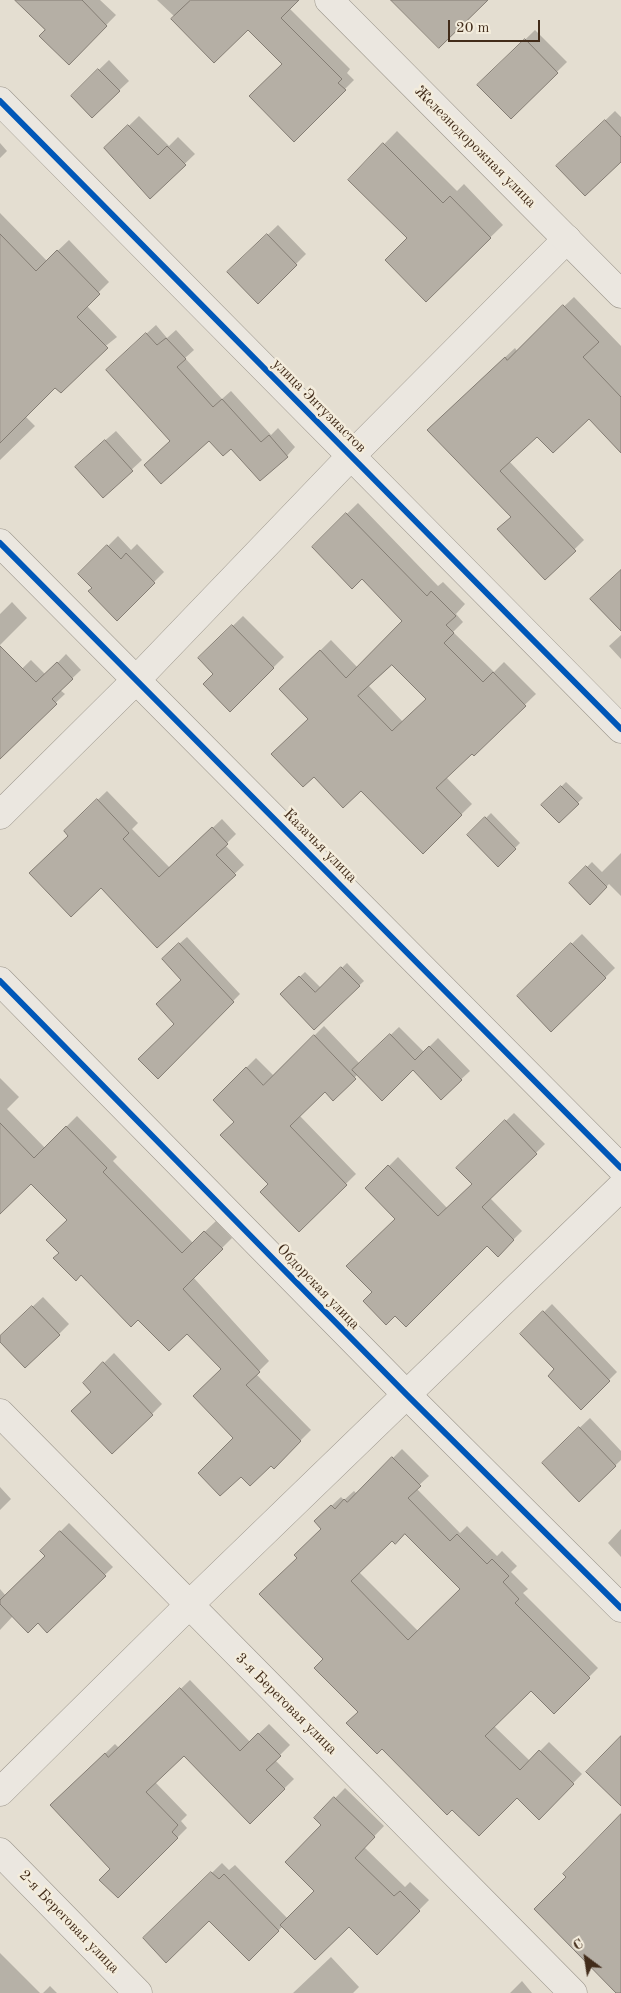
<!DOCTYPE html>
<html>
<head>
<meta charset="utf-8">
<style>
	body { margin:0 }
	#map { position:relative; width:621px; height:1993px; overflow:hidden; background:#e4ded1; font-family:"Old Standard TT",serif }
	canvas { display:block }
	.north { position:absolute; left:561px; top:1933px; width:50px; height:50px; -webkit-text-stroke:4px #f3ecdc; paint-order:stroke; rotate:329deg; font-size:14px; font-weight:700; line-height:20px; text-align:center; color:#422c1a }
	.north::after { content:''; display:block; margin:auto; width:18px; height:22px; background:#422c1a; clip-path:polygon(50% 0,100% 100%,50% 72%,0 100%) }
	.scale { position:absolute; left:448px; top:20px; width:92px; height:22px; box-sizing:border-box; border:2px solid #422c1a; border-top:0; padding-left:6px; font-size:15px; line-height:18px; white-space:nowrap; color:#422c1a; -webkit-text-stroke:4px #f3ecdc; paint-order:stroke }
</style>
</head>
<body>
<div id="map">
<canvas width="621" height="1993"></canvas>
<div class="north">С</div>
<div class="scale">20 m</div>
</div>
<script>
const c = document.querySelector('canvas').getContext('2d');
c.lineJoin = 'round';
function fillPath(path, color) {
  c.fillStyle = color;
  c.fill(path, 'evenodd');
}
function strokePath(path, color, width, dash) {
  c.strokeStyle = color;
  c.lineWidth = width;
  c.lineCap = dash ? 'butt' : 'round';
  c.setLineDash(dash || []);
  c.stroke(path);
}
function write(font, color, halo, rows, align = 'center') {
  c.font = font + ' "Old Standard TT",serif';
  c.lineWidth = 5;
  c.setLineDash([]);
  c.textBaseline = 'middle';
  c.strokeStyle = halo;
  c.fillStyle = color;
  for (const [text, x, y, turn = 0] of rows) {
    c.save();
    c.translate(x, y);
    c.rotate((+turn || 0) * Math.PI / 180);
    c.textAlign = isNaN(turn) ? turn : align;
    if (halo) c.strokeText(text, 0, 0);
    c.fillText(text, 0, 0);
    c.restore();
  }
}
fillPath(new Path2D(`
	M17,0H100L116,15L69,63L47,30Z
	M157,0H297L289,8L350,69L347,73L354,80L294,140L283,64L248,28L175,17Z
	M535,30L567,62L511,117L479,85Z
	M109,60L129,81L92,116L72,96Z
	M615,111L621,117V161L568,156Z
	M139,116L169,146L178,137L195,154L150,197L106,148Z
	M397,131L457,191L464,184L503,225L426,300L409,238L349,180Z
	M0,143L7,151L0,158Z
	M0,213L47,261L69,240L109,282L86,305L117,337L55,386L25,416L35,426L0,460Z
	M278,225L306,254L258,302L229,272Z
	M574,297L621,346V451L589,418L537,435L509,461L584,540L545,578L512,516L438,420L515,348L517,351Z
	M156,325L167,338L176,330L194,350L185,358L222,399L231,391L271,435L278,428L295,447L287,456L231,447L209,439L171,441L116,361Z
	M116,431L142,460L103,496L86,457Z
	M358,503L438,586L443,582L465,604L456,614L463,622L453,632L494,672L504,662L536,694L474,754L472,752L446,777L472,804L423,852L310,719L281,689L331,640L358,668L404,621L362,577L313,547ZM392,663L428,698L403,722L368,685Z
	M118,536L131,550L137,544L164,572L117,619L94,588L80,574Z
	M12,602L27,618L0,645V614Z
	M243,616L284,657L230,710L215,674L200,658Z
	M621,635V659L609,646Z
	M66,654L81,670L60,690L65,694L0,755V690L31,660L46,675Z
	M566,782L583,798L559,821L543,805Z
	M107,791L138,823L132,829L170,868L222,819L236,834L225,845L244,865L157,946L65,831Z
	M491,813L520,843L498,865L469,835Z
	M621,853V896L609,884L590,903L571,883L592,862L602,872Z
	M582,934L615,968L551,1030L518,996Z
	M187,937L240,994L158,1077L176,1023L183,979L171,951Z
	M347,963L364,981L314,1028L282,994L305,972L321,988Z
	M324,1026L360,1064L399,1027L424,1052L438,1038L470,1071L441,1098L413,1069L358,1074L333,1099L325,1090L299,1115L356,1174L299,1230L269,1184L236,1122L214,1100L256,1058L274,1076Z
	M0,1078L19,1097L7,1109L45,1148L77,1116L117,1157L113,1161L193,1243L216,1221L232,1238L193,1277L269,1361L256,1374L311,1430L274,1467L235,1438L223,1369L187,1332L138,1318L60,1252L69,1220L31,1182L0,1212Z
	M514,1113L545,1144L490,1198L522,1231L498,1255L487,1244L373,1292L397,1219L367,1188L398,1157L448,1209L474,1183L458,1168Z
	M43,1297L69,1324L59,1334L0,1340V1337Z
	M552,1304L617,1372L581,1408L556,1369L522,1334Z
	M114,1353L162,1404L152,1414L84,1383Z
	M590,1418L621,1451V1460L579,1500L553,1453Z
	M402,1449L429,1476L416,1488L460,1533L467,1526L497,1556L502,1551L517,1566L511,1572L528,1589L523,1593L598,1668L554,1712L531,1689L494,1726L530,1761L549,1742L582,1774L539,1818L517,1796L360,1712L324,1659L298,1557L323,1529L315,1521L341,1497L344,1500L354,1491L357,1494ZM405,1532L462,1589L418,1631L359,1572L392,1539Z
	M0,1487L11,1499L0,1510Z
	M69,1523L113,1567L47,1631L38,1621L13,1616L0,1630V1589L6,1596L47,1556L41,1551Z
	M621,1529V1557L608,1543Z
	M190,1680L250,1742L269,1724L290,1745L275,1760L294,1779L250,1822L184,1755L155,1782L187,1815L181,1821L187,1828L118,1897L112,1869L62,1795L115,1744L119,1748Z
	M345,1788L384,1826L364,1847L405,1887L410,1882L429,1900L377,1953L349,1925L283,1926L249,1959L209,1919L145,1938L222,1863L229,1870L235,1865L288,1919L316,1891L323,1825L316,1818Z
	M0,1953L40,1993H0Z
	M331,1957L359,1987L353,1993H293Z
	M522,1981L532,1993H510Z
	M50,1986L57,1993H43Z`), '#0003');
const building = new Path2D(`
	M15,0H82L107,26L69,65L39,36L45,30Z
	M191,0H299L281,18L342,79L338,83L346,90L294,142L249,96L282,64L248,30L214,63L171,19Z
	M391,0H488L439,48Z
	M525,39L558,73L511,119L477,85Z
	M98,69L120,91L92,118L71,96Z
	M605,120L621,137V162L585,196L556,166Z
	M128,125L158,155L167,146L186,165L150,199L104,148Z
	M383,143L443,203L450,196L491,238L426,302L385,260L407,238L348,180Z
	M0,234L36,271L57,250L100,294L77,317L108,348L61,393L55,388L0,443Z
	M267,234L297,265L258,304L227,272Z
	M563,305L599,342L583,357L621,397V453L589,419L553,453L537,437L500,471L576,551L545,580L497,529L511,517L427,430L505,357L507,360Z
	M146,333L157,345L166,338L186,359L177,367L213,407L222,399L261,442L269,435L288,457L260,481L231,449L223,456L209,441L161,484L144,465L170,441L106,370Z
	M105,440L133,471L103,498L75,467Z
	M346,513L427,596L431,591L456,616L446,625L454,633L444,643L483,682L493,672L526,706L474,756L472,754L436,788L462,815L423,854L361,791L343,808L314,777L303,787L271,754L308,719L279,689L320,650L346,678L402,621L362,579L352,589L312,547ZM392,665L426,699L392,731L358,696Z
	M107,545L121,559L126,553L155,583L117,621L88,591L92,588L78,574Z
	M621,570V631L590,599Z
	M232,625L274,668L230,712L203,684L213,674L198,658Z
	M0,646L36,682L57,662L73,679L52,699L57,704L0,759Z
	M561,786L579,804L559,823L541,805Z
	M97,799L129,833L123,839L159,877L212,827L228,844L216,855L236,875L157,948L101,888L71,917L29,873L68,836L64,831Z
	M485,817L516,849L498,867L467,835Z
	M586,866L607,887L590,905L569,883Z
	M179,943L234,1002L158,1079L138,1059L174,1024L156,1004L181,980L162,959Z
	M571,943L606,978L551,1032L517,996Z
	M341,967L360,986L314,1030L280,994L299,976L315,992Z
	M390,1034L415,1060L429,1046L462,1080L441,1100L413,1070L382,1101L352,1070Z
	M314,1035L356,1079L333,1101L325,1092L290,1126L347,1185L299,1232L260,1192L268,1184L220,1135L234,1122L213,1100L246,1067L263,1085Z
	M505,1120L537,1154L482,1207L514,1240L498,1257L487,1246L406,1327L395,1316L386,1325L363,1301L372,1292L346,1266L395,1219L365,1188L388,1165L438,1216L472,1184L456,1168Z
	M0,1123L34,1158L66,1126L107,1168L103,1172L182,1253L204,1231L223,1249L183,1289L260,1372L246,1385L301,1441L274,1469L271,1466L250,1486L241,1477L220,1496L198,1473L233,1438L193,1396L221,1369L187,1334L169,1351L138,1320L131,1327L81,1275L76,1281L53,1258L59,1253L46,1240L67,1220L31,1184L0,1214Z
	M32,1306L60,1335L25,1368L0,1342V1336Z
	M543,1311L610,1381L581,1410L548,1376L554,1369L520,1334Z
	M103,1362L153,1415L112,1454L71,1411L91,1392L83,1383Z
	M579,1427L616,1466L579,1502L542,1463Z
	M392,1457L421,1486L408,1498L450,1541L457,1534L487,1564L492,1559L509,1576L503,1582L519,1599L515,1603L590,1678L554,1714L531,1691L485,1736L520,1770L539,1750L574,1784L539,1820L517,1798L479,1836L452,1810L447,1815L382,1749L377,1754L346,1723L358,1712L314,1668L323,1659L259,1594L297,1558L294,1555L321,1529L314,1521L331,1505L335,1509L344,1499L347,1502ZM405,1534L460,1589L408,1640L351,1581L392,1541L395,1544Z
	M60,1531L106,1576L47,1633L38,1623L28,1633L0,1604V1600L45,1556L40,1551Z
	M180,1688L240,1751L258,1733L281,1756L266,1770L285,1789L250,1824L184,1756L146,1792L178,1825L172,1832L178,1838L118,1898L99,1880L110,1869L50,1805L105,1753L108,1757Z
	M621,1736V1806L586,1772Z
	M334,1797L375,1837L355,1858L394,1896L400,1891L420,1911L377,1955L349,1927L315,1960L280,1925L314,1891L285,1862L321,1825L314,1818Z
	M621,1814V1993H616L534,1909L566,1877L563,1874Z
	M211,1872L219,1879L224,1874L279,1931L249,1961L209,1921L166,1963L143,1938Z`);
fillPath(building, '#b5afa5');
strokePath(building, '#847d74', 1);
const minor = new Path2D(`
	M0,101L621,729
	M0,543L621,1168
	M0,815L137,679L351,456L567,239
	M0,1413L573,1993
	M0,1792L188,1606L621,1187
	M0,1852L138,1993`);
const tertiary = new Path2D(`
	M329,0L621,294
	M0,981L407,1395L621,1608`);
strokePath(minor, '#9b958b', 29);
strokePath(tertiary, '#9b958b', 29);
strokePath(minor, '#ebe7e0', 28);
strokePath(tertiary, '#ebe7e0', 28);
strokePath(new Path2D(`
	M0,101L621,729
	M0,543L621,1168
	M0,981L407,1395L621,1608`), '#0057b8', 6);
write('15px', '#422c1a', '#f3ecdc', [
	["Железнодорожная улица",475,147,45],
	["улица Энтузиастов",319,406,45],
	["Казачья улица",320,846,45],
	["Обдорская улица",318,1287,46],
	["3-я Береговая улица",286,1704,45],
	["2-я Береговая улица",69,1922,46]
]);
</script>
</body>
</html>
